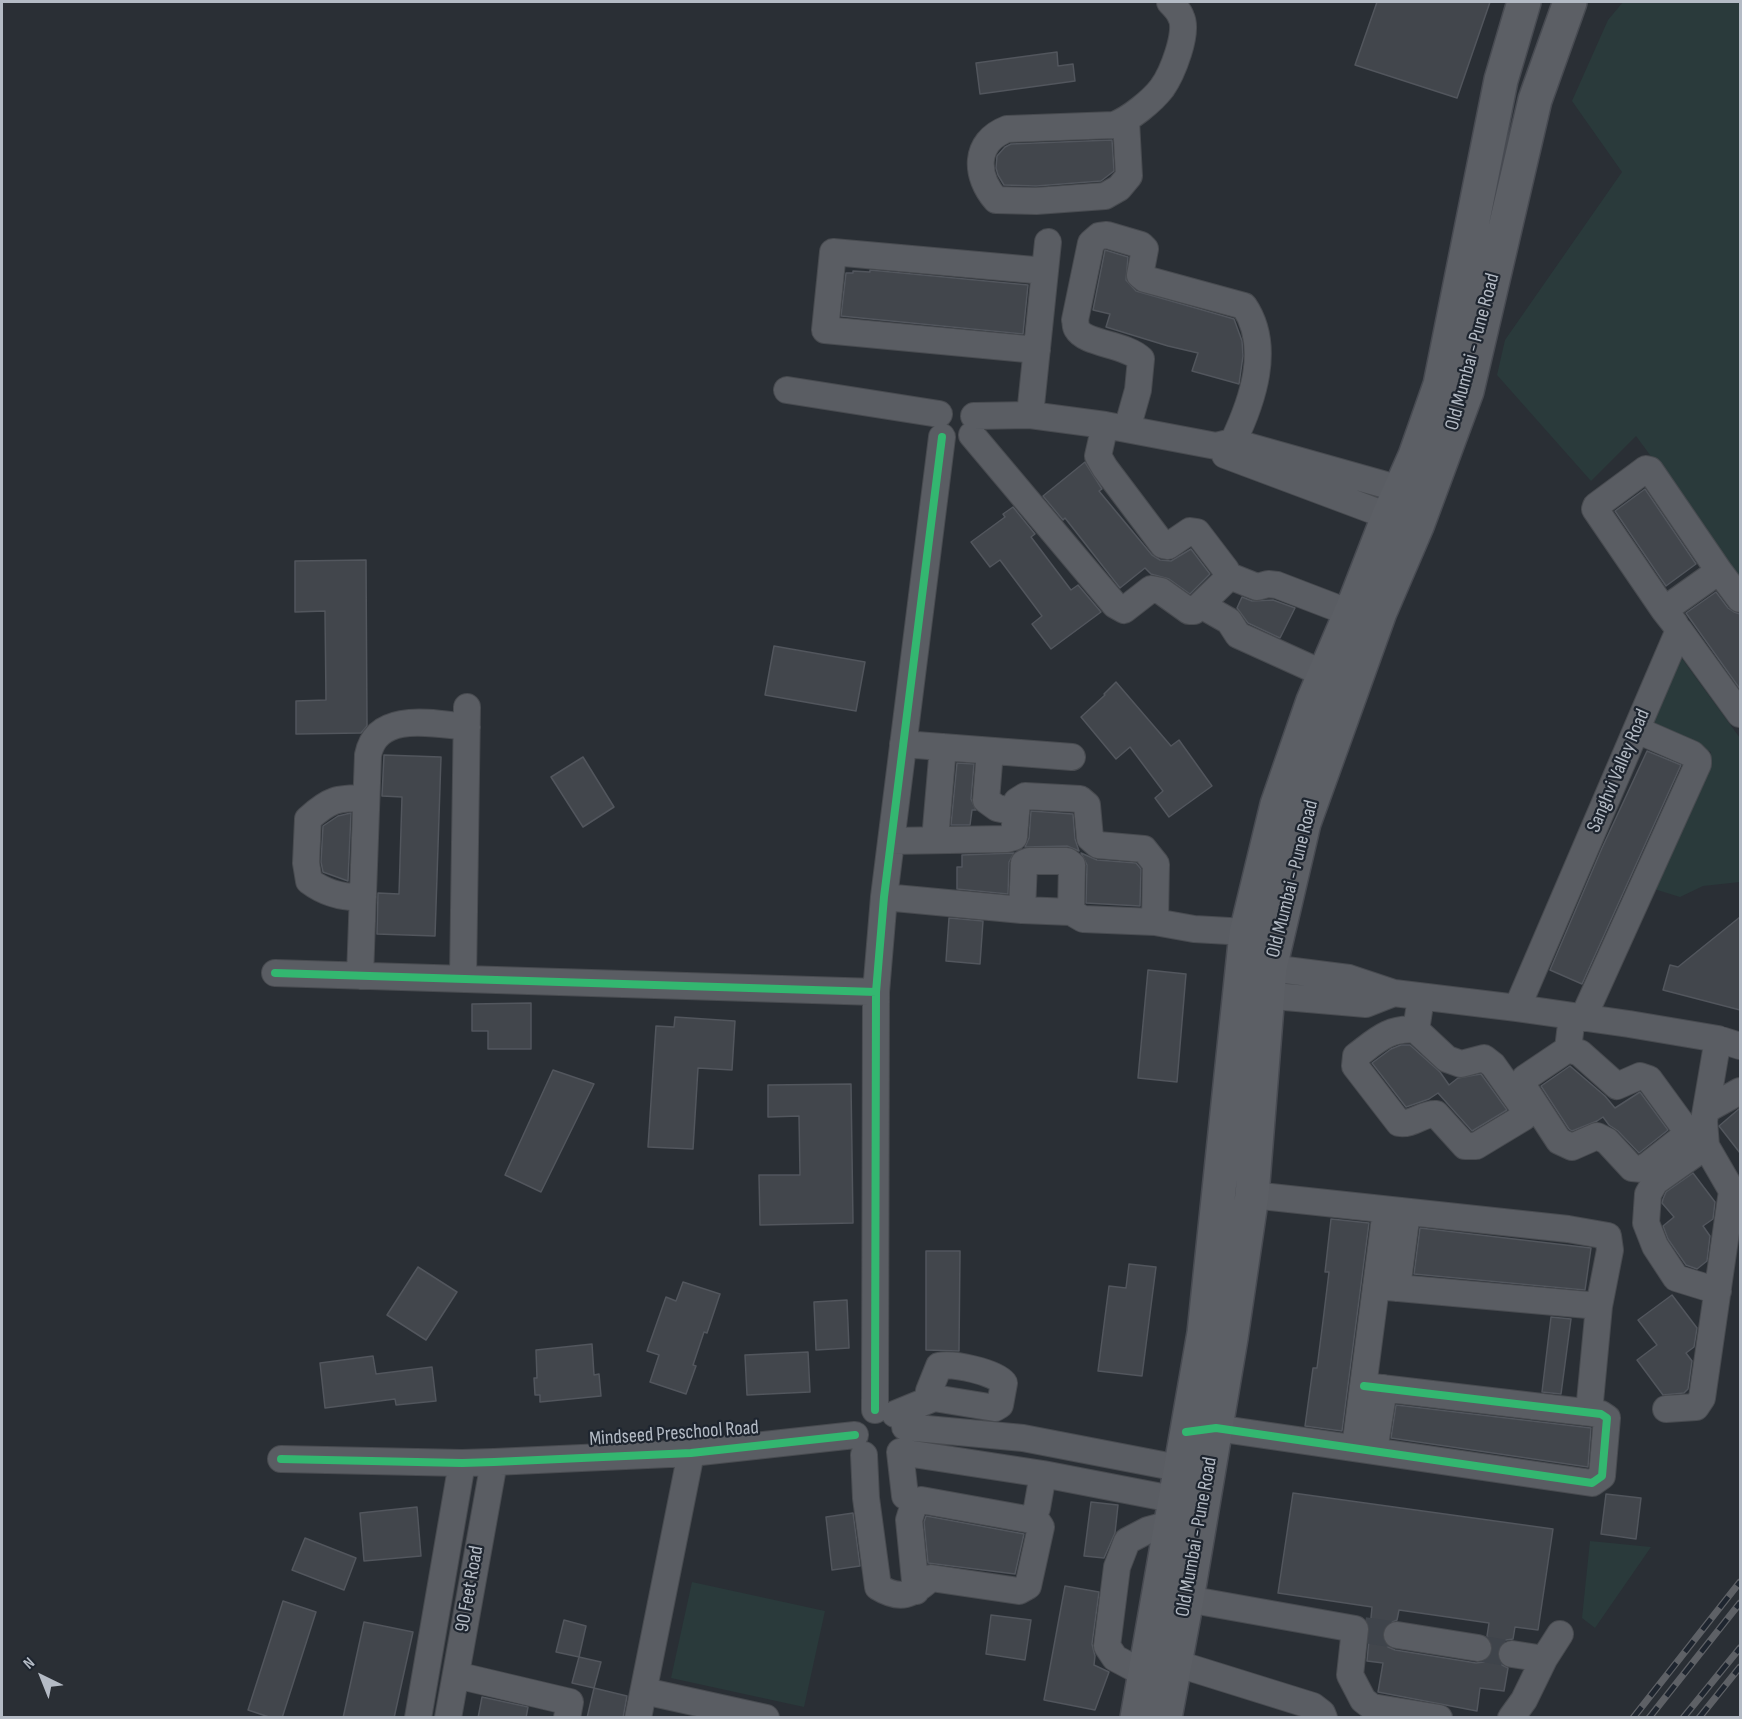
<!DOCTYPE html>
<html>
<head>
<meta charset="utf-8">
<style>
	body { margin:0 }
	#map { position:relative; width:1742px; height:1719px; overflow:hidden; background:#2a2f35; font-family:"Sofia Sans Condensed",sans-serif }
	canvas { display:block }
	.frame { position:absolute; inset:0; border:3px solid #b4bbc5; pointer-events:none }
	.north { position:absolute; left:12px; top:1647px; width:60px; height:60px; -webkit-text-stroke:4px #1e252f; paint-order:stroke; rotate:317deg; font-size:16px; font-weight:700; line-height:24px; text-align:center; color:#b4bbc5 }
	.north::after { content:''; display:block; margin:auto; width:21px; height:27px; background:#b4bbc5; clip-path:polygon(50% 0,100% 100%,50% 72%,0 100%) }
</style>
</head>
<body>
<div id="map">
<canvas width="1742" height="1719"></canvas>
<div class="frame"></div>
<div class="north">N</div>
</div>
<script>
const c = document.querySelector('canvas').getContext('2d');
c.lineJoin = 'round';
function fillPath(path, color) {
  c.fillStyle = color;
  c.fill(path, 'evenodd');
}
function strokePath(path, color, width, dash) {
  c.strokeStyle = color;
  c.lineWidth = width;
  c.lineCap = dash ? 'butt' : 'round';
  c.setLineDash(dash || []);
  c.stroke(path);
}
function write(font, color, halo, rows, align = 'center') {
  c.font = font + ' "Sofia Sans Condensed",sans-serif';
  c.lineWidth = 4.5;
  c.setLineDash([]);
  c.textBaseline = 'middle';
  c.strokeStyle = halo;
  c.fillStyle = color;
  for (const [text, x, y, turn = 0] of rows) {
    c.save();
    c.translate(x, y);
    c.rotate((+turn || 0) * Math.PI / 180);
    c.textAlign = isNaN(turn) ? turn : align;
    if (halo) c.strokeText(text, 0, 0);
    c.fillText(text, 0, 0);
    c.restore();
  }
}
fillPath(new Path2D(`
	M1623,2H1740V577L1636,436L1591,481L1497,375L1505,340L1622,172L1572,101L1608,20Z
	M1680,656L1740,738V882L1703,886L1680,897L1651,888L1711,752L1650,724Z
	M1590,1541L1651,1547L1595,1628L1582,1618Z
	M692,1582L825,1611L804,1707L671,1678Z`), '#2a3a3b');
const building = new Path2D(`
	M1377,2H1490L1457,98L1355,65Z
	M1057,52L1058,66L1073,64L1075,81L980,94L976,63Z
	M1112,140L1114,171L1101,181L1036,186L1004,185L998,175L996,168L997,156L1005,147L1011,144Z
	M1105,250L1128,257L1126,280L1136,291L1234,319L1242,341L1243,356L1239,384L1192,371L1198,353L1168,346L1106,327L1110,314L1093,310Z
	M870,270L1028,285L1023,334L841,316L846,273H853V271L870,272Z
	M1085,462L1102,489L1099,491L1152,555L1160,560L1171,561L1191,549L1210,574L1190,594L1169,579L1151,574L1145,568L1120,588L1065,518L1063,520L1043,496Z
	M1645,489L1696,564L1666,586L1615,511Z
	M1013,507L1035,534L1031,537L1071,590L1078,585L1101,612L1051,649L1032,624L1042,616L1000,560L990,567L971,542L1005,517L1003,514Z
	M366,560L367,726L361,733L296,734V701L326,700L325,611L295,612V561Z
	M1716,592L1728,608L1734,612L1740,614V689L1686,613Z
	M1242,597L1252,601L1273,600L1295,608L1280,638L1248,623L1237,608Z
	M774,646L865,662L856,711L765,695Z
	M1116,682L1171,746L1179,740L1212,786L1169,817L1155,798L1163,791L1130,747L1116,759L1081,717L1105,695L1104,694Z
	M1647,751L1681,765L1582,984L1550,970L1602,848Z
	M384,755L441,757L435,936L377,934L378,893L399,894L402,797L382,796Z
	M583,757L614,807L583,827L551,777Z
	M957,763L974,764L971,799L976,810H972L970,825H951Z
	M1031,811L1073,814L1075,839L1079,851L1067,846L1025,847L1029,838Z
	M351,813L348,881L323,872L321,862L323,826L338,816Z
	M1014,853L1009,862L1008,894L957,889V867H962V855Z
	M1081,853L1097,860L1136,863L1141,869L1140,906L1086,903L1087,865Z
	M1740,917V1010L1663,990L1670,965L1678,967Z
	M949,918L983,921L980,964L946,961Z
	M1148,970L1186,974L1177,1082L1138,1078Z
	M531,1003V1049H488V1031H472V1004Z
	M675,1017L735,1021L732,1070L698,1068L693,1149L648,1147L656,1026L674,1027Z
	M1401,1045H1410L1440,1072L1449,1085L1458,1078L1481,1074L1507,1110L1472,1131L1438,1093L1429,1099L1406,1107L1372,1063L1391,1049Z
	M1570,1066L1605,1096L1615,1108L1640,1092L1668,1130L1639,1153L1618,1131L1609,1125L1603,1117L1597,1121L1572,1131L1569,1129L1541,1086Z
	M553,1070L594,1084L541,1192L505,1175Z
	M851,1084L853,1223L760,1225L759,1175H800L799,1116L768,1117V1085Z
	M1740,1108V1153L1719,1126Z
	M1693,1173L1715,1202L1713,1219L1703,1226L1710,1236L1707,1261L1697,1269L1686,1265L1668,1239L1663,1226L1674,1217L1662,1203L1663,1199L1666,1192Z
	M1331,1219L1369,1223L1342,1431L1305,1426L1313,1368H1317L1323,1321L1329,1272H1325Z
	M1420,1228L1591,1248L1585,1290L1414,1274Z
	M926,1251H960L959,1351L926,1350Z
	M1129,1264L1156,1267L1142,1376L1098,1371L1109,1286L1126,1288Z
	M418,1267L457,1292L426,1340L387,1315Z
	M683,1282L720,1294L707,1333L704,1332L693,1365L696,1366L686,1394L650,1382L659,1355L647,1351L666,1297L676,1301Z
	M1672,1295L1697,1328L1694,1347L1686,1353L1692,1361L1688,1389L1684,1393L1663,1395L1637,1360L1657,1345L1638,1320Z
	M847,1300L849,1348L816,1350L814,1302Z
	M1551,1317L1571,1319L1561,1394L1542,1392Z
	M592,1344L594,1375L599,1374L601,1396L540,1402V1395H535L534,1378H537L536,1350Z
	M808,1352L810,1392L747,1395L745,1355Z
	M373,1356L376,1374L432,1367L436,1401L396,1405L395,1399L325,1408L320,1363Z
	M1396,1405L1591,1428L1588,1467L1391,1438Z
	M1293,1493L1553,1529L1538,1630L1515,1627L1513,1639L1506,1640L1501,1644L1497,1651L1498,1660L1502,1665L1508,1668L1504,1691L1480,1688L1477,1711L1378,1692L1383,1663L1367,1661L1372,1607L1278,1593ZM1399,1610L1489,1623L1487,1636L1492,1642L1493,1650L1490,1657L1484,1662L1476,1663L1395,1650L1388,1647L1383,1640L1382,1632L1386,1625L1397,1620Z
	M1606,1494L1641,1498L1636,1539L1601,1534Z
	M1091,1502L1118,1505L1115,1533L1104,1558L1084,1556Z
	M417,1507L421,1556L364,1561L360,1513Z
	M853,1513L860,1566L832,1570L826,1517Z
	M926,1516L1024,1534L1015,1574L928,1563L924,1522Z
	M305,1538L356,1558L344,1590L292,1570Z
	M1065,1586L1099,1592L1092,1644L1095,1656L1094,1665L1109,1672L1095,1710L1044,1700Z
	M283,1601L316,1612L282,1718H272L248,1710Z
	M991,1615L1031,1620L1025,1660L986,1654Z
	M564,1620L586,1626L579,1657L556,1652Z
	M364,1622L413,1632L394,1718H343Z
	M579,1657L601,1662L594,1688L572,1683Z
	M594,1688L627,1696L623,1718H587Z
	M482,1697L528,1707L526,1718H478Z`);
fillPath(building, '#42464c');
strokePath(building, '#52565d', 1.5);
strokePath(new Path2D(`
	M1364,1630L1397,1635
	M1478,1648L1512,1654`), '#3f444b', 26, [26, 13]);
const minor = new Path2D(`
	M1126,121L1129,176L1119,188L1105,196L1036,201L996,200C975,176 973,142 1007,129L1114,125C1130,119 1152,101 1162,88C1172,74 1189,32 1181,17C1179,11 1174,6 1170,2
	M1037,350L825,330L833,252L1045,271
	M787,390L939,414
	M1030,415L1048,242
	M974,416L1030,415L1105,425L1216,446L1233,442L1400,489L1416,495
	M1127,429L1138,390L1141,359C1126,344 1085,344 1077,329C1075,326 1076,323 1075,320L1091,243L1099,236L1107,235L1141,245L1145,249L1140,275L1145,279L1244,306C1272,347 1252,402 1233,442
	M972,435L1115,605L1124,610L1151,589L1161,591L1189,611H1194L1228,578L1226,570L1197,532L1190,531L1168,546L1163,545L1105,468L1098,456L1105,425
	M1225,455L1404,522
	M1227,575L1257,587L1268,584L1277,585L1350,613
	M1201,605L1229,621L1238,635L1324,674
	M1664,610L1595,509L1596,506L1646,469L1650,470L1719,571L1740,599
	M1675,624L1664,610L1719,571
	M903,744L1072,757
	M990,751L986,800L997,808L1016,812
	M935,840L943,747
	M891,841L1007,839L1014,837L1017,801L1025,796L1080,799L1087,805L1090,838L1098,845L1144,849L1156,864L1155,922
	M363,897C343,898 325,893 309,881L306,863L308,819C330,799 337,798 366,798
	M884,897L1022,910L1071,912L1083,919L1155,922L1194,929L1264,933
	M1022,910L1024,863L1029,861H1067L1072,865L1071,912
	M275,973L876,992
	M360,976L368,755C377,710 435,724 467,727
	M463,979L467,707
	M1394,993L1517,1008L1629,1024L1718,1039L1740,1046
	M1250,994L1366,1004L1394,993L1349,978L1254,966
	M1517,1008L1679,630L1740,714
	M1583,1018L1698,764V760L1692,754L1637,730
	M1416,1030C1389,1027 1376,1041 1356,1056L1355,1066L1399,1123C1413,1125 1423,1113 1436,1114L1465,1146H1476L1524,1117L1525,1110L1493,1065L1484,1058L1461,1064L1447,1059L1416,1030L1421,998
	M1568,1049L1525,1078V1089L1559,1141L1572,1147L1597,1136L1607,1141L1632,1168L1643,1169L1685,1136L1684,1127L1649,1079L1640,1076L1617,1086L1580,1053L1568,1049L1572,1016
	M1706,1110L1740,1091
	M1706,1146L1655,1182L1648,1194L1646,1223L1655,1246L1676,1278L1718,1291
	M1252,1195L1568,1229L1608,1236L1610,1250L1599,1306L1589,1412
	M1376,1286L1599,1306
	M1397,1288L1407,1212
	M1666,1409L1696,1407L1702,1398L1732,1191L1706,1146L1704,1121L1718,1039
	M875,1410L876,992L884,897L942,437
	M895,1414L934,1398L995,1408L1000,1405L1004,1383C995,1372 953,1363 939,1366L929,1391L934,1398
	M905,1427L1023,1438L1199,1472
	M1198,1431L1216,1428L1592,1483L1602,1476L1607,1418L1601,1414L1364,1386
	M1355,1448L1386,1210
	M1374,1451L1384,1388
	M864,1455L866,1498L878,1587C901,1601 911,1595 931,1578L1019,1591L1028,1586L1041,1527L1037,1521L921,1500L914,1504L909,1520L916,1591
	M281,1459L462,1463L494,1462L691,1453L855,1435
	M905,1496L900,1452L1043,1474L1193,1503
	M1037,1508L1043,1474
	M1187,1599L1355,1629L1350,1675L1363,1700L1372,1707L1439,1718
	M1397,1635L1478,1648
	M1512,1654L1544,1659
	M1175,1663L1313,1706L1322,1713L1324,1718
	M1145,1674L1115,1658L1107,1646L1117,1567L1127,1541L1148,1530L1170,1524
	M456,1675L570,1702L567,1718
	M644,1691L766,1718
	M418,1718L462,1463
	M448,1718L494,1462
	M638,1718L691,1453
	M1511,1718L1524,1700L1544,1659L1560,1634`);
const major = new Path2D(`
	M1137,1718L1204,1333L1246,933L1277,805L1313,701L1353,607L1388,517L1415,456L1440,385L1501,80L1524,2
	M1165,1718L1187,1599L1231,1338L1252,1195L1270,968L1304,823L1380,612L1417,526L1467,391L1535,100L1570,2`);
strokePath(minor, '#484b50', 28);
strokePath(major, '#484b52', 36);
strokePath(minor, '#5a5d63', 26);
strokePath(major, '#5c5f65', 33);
const rail = new Path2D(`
	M1633,1718L1740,1582
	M1649,1718L1740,1603
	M1683,1718L1740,1648
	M1699,1718L1740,1667`);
strokePath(rail, '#5e6166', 7);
strokePath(rail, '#1e252f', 4.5, [14]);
strokePath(new Path2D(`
	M275,973L876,992
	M875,1410L876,992L884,897L942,437
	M1186,1432L1216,1428L1592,1483L1602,1476L1607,1418L1601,1414L1364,1386
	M281,1459L462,1463L494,1462L691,1453L855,1435`), '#33b770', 8);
write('20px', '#b4bbc5', '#1e252f', [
	["Old Mumbai - Pune Road",1473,352,-75],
	["Sanghvi Valley Road",1619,771,-67],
	["Old Mumbai - Pune Road",1293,879,-76],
	["Mindseed Preschool Road",674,1434,-4],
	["Old Mumbai - Pune Road",1197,1537,-80],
	["90 Feet Road",470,1589,-80]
]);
</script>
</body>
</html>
